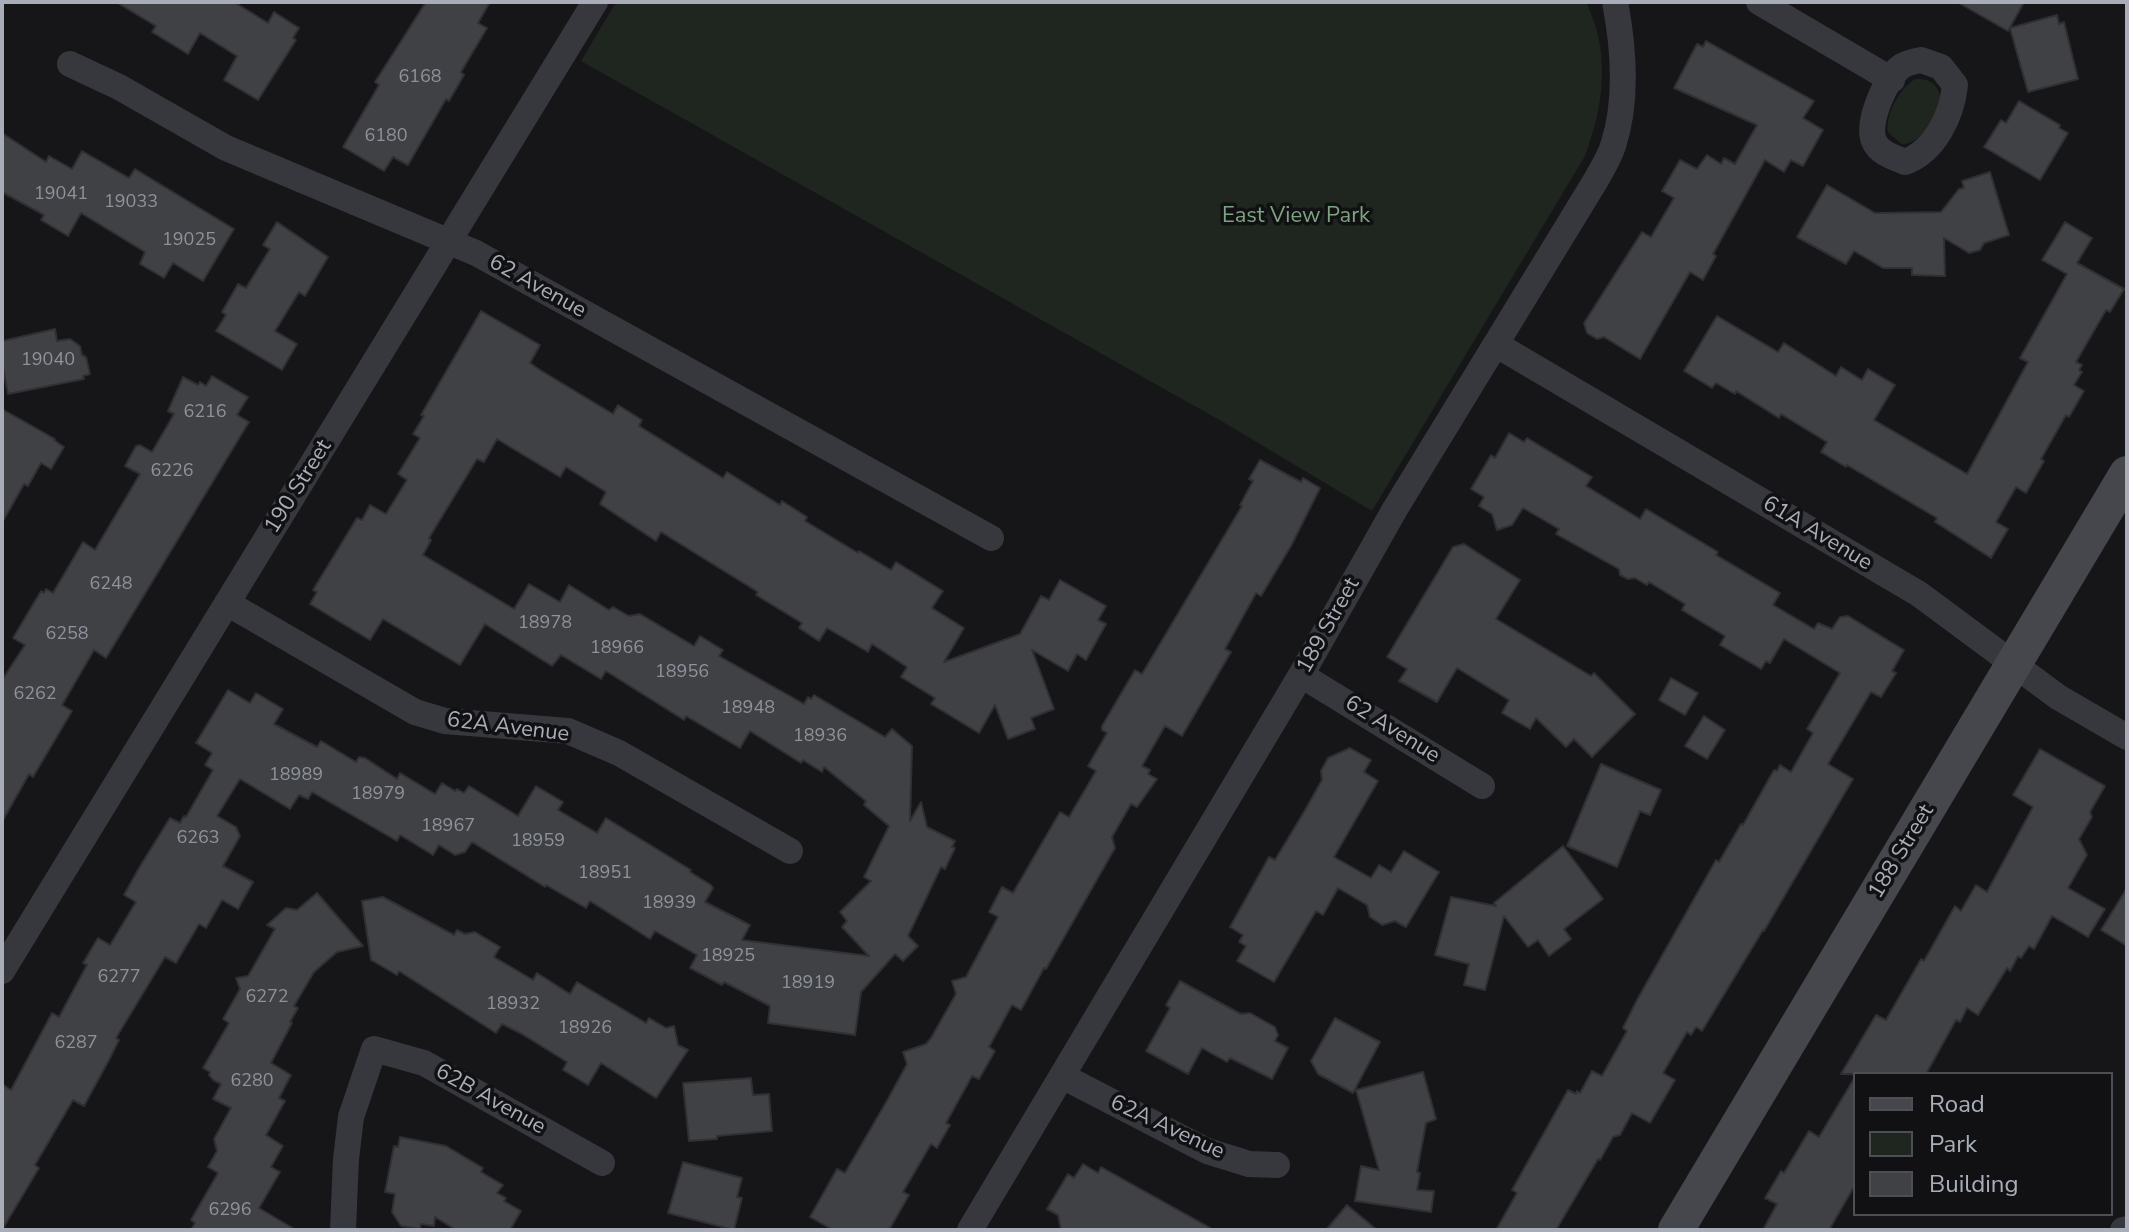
<!DOCTYPE html>
<html>
<head>
<meta charset="utf-8">
<style>
	body { margin:0 }
	#map { position:relative; width:2129px; height:1232px; overflow:hidden; background:#161618; font-family:"Nunito Sans",sans-serif }
	canvas { display:block }
	.frame { position:absolute; inset:0; border:4px solid #a8adb8; pointer-events:none }
	.legend { position:absolute; left:1853px; top:1072px; width:260px; height:144px; box-sizing:border-box; background:#111113; border:2px solid #4d4f55; margin:0; padding:10px 14px; list-style:none; font-size:24px; color:#a8adb8 }
	.legend li { display:flex; align-items:center; gap:16px; height:40px }
	.legend b { width:40px; border:2px solid #4d4f55 }
</style>
</head>
<body>
<div id="map">
<canvas width="2129" height="1232"></canvas>
<div class="frame"></div>
<ul class="legend">
<li><b style="height:10px;background:#45474d"></b>Road</li>
<li><b style="height:22px;background:#1e261f"></b>Park</li>
<li><b style="height:22px;background:#404145"></b>Building</li>
</ul>
</div>
<script>
const c = document.querySelector('canvas').getContext('2d');
c.lineJoin = 'round';
function fillPath(path, color) {
  c.fillStyle = color;
  c.fill(path, 'evenodd');
}
function strokePath(path, color, width, dash) {
  c.strokeStyle = color;
  c.lineWidth = width;
  c.lineCap = dash ? 'butt' : 'round';
  c.setLineDash(dash || []);
  c.stroke(path);
}
function write(font, color, halo, rows, align = 'center') {
  c.font = font + ' "Nunito Sans",sans-serif';
  c.lineWidth = 7;
  c.setLineDash([]);
  c.textBaseline = 'middle';
  c.strokeStyle = halo;
  c.fillStyle = color;
  for (const [text, x, y, turn = 0] of rows) {
    c.save();
    c.translate(x, y);
    c.rotate((+turn || 0) * Math.PI / 180);
    c.textAlign = isNaN(turn) ? turn : align;
    if (halo) c.strokeText(text, 0, 0);
    c.fillText(text, 0, 0);
    c.restore();
  }
}
fillPath(new Path2D(`
	M616,2H1586C1611,53 1604,105 1585,156L1372,511L1223,422L581,61Z
	M1915,79C1929,78 1936,83 1940,95C1936,115 1924,144 1901,144L1888,132C1885,115 1900,88 1915,79Z`), '#1e261f');
const building = new Path2D(`
	M116,2H234L268,23L274,12L299,28L293,38L296,40L258,100L224,80L237,56L200,33L188,54L152,32L156,26Z
	M426,2H490L478,23L487,28L461,72L464,75L449,101L446,99L408,165L393,157L384,171L343,147L379,85L375,82Z
	M1957,2H2024L2008,31Z
	M2057,15L2059,24L2064,22L2078,79L2028,92L2010,28Z
	M1706,41L1814,101L1803,118L1823,130L1803,166L1791,160L1784,172L1765,160L1713,254L1716,256L1703,280L1690,272L1640,359L1604,337L1597,339L1587,333L1584,323L1642,232L1651,237L1674,198L1662,191L1680,160L1697,169L1707,155L1721,164L1724,158L1735,164L1757,125L1674,88L1697,44L1703,47Z
	M2019,101L2060,125L2059,128L2068,133L2040,180L1984,147L2001,120L2006,123Z
	M2,133L46,162L49,156L72,169L82,151L129,178L135,169L234,229L203,281L173,263L164,278L140,264L145,252L81,213L68,236L41,220L44,215L2,192Z
	M1990,172L2009,235L1984,243L1980,250L1969,253L1944,238L1945,276L1912,275V268H1883L1854,251L1846,264L1797,237L1827,185L1875,213L1941,212L1959,189L1964,188L1962,181Z
	M277,222L328,257L305,296L299,292L275,331L297,344L282,370L216,331L226,315L222,312L238,284L246,288L270,249L263,245Z
	M2065,222L2092,238L2077,263L2124,289L2110,312L2106,310L2076,362L2082,365L2079,370L2082,372L2074,385L2084,391L2069,417L2066,415L2041,459L2044,461L2026,493L2016,487L1996,522L2008,529L1991,558L1935,522L1937,518L1847,465L1846,467L1821,452L1827,442L1781,414L1779,418L1736,391L1735,394L1716,383L1712,388L1684,371L1717,316L1778,352L1784,343L1836,376L1841,367L1862,380L1868,369L1895,385L1874,420L1967,474L2028,362L2020,358L2067,274L2042,260Z
	M481,311L540,345L530,363L540,370L613,414L618,405L642,420L639,426L723,478L727,472L780,505L782,501L807,517L805,521L858,553L859,551L891,570L896,562L943,591L932,608L964,628L944,662L1020,634L1041,596L1049,600L1060,580L1106,606L1098,620L1106,624L1086,660L1077,654L1068,671L1032,650L1054,709L1031,718L1035,729L1008,739L995,705L979,733L931,704L935,698L901,677L907,667L872,644L868,652L827,628L819,641L799,628L802,623L756,595L758,592L661,532L656,541L600,504L606,492L566,467L560,477L497,439L484,462L477,459L429,538L431,540L423,555L514,609L529,584L560,602L569,585L609,610L613,607L629,616L640,614L694,646L700,636L723,650L719,656L804,704L808,697L811,699L814,695L885,737L892,729L912,746L910,821L921,802L927,827L955,841L952,847L955,848L945,869L941,867L908,936L918,946L903,961L895,954L861,992L855,1035L768,1023L770,1006L724,982L722,985L690,968L697,955L655,931L650,939L590,901L586,908L546,885L545,887L472,842L465,852L455,855L439,845L433,855L400,835L397,841L312,792L308,799L299,795L290,809L240,779L217,816L236,827L240,836L223,866L253,882L238,909L222,900L206,928L199,924L176,963L165,957L116,1038L119,1040L109,1060L84,1106L73,1100L35,1165L39,1168L2,1230V1084L11,1090L52,1013L59,1017L87,965L83,963L98,938L110,945L136,902L124,895L139,868L170,818L180,823L184,816L186,817L213,770L205,765L212,753L196,743L228,690L250,703L256,693L283,709L274,724L317,747L321,741L356,762L359,757L365,758L397,779L400,773L435,794L442,783L455,791L457,789L464,793L469,786L518,816L536,786L563,802L558,810L597,833L606,818L691,870L690,872L711,885L713,888L705,902L750,925L742,940L869,956L842,927L847,921L840,912L871,881L864,877L889,826L864,805L866,801L824,767L822,772L803,760L801,763L750,731L740,748L686,716L684,720L606,671L601,679L561,655L552,666L485,624L460,665L383,619L370,640L310,604L317,592L313,590L357,518L362,520L370,505L386,514L407,480L398,474L420,438L413,434L424,416L421,415Z
	M55,329L57,341L70,339L80,346L82,355L86,357L90,374L83,376L84,379L8,394L2,363V341Z
	M212,376L248,397L237,415L249,422L106,658L94,650L62,705L72,711L33,777L29,774L2,822V680L25,645L13,638L41,591L44,593L46,589L53,593L83,542L95,550L140,474L125,466L136,446L140,445L152,452L174,414L168,411L183,377L198,385L200,382L206,386Z
	M2,409L55,439L54,440L64,447L51,469L41,463L28,486L24,484L2,523Z
	M1509,433L1524,442L1527,438L1592,477L1586,486L1640,519L1646,509L1718,552L1716,555L1780,593L1773,605L1814,629L1818,623L1832,629L1840,617L1848,616L1904,650L1892,671L1896,673L1881,697L1871,692L1828,764L1853,779L1764,931L1763,930L1702,1031L1696,1027L1691,1035L1687,1032L1663,1073L1675,1080L1650,1123L1632,1113L1620,1135L1613,1137L1600,1160L1598,1159L1556,1230H1496L1517,1193L1512,1190L1568,1090L1576,1094L1577,1091L1580,1093L1592,1071L1602,1076L1627,1031L1623,1028L1637,1000L1716,860L1719,862L1741,824L1743,825L1774,770L1777,771L1780,765L1791,772L1813,733L1807,729L1840,673L1784,639L1770,663L1766,661L1761,669L1720,645L1725,636L1682,610L1685,604L1649,582L1647,585L1635,578L1628,579L1620,575L1619,569L1556,534L1559,529L1523,508L1512,525L1497,530L1492,514L1479,506L1484,497L1471,489L1491,455L1495,458Z
	M1260,460L1301,482L1303,478L1320,488L1291,546L1261,596L1256,593L1240,622L1225,649L1231,652L1182,736L1165,726L1142,766L1150,770L1148,774L1157,779L1137,807L1131,804L1112,837L1115,848L1046,969L1044,968L1021,1010L1012,1005L989,1047L995,1051L979,1079L972,1076L946,1123L950,1125L937,1148L931,1144L903,1192L909,1195L889,1230H833L810,1217L837,1169L845,1173L888,1099L907,1064L903,1052L926,1044L931,1038L956,994L952,981L966,977L998,917L989,912L1002,887L1013,893L1060,812L1069,817L1096,771L1088,766L1107,733L1102,730V726L1135,670L1142,674L1242,506L1240,505L1253,481L1249,479Z
	M1464,544L1520,580L1496,619L1591,676L1594,673L1635,714L1592,757L1574,739L1566,747L1536,718L1530,729L1502,713L1509,700L1457,668L1437,702L1399,681L1407,669L1387,657L1453,547Z
	M1671,678L1698,693L1685,715L1659,700Z
	M1704,716L1725,730L1707,759L1685,746Z
	M1350,748L1371,760L1364,772L1378,781L1334,857L1371,878L1379,865L1391,872L1404,851L1439,872L1406,927L1395,921L1382,925L1370,917L1367,905L1338,888L1323,915L1316,911L1274,982L1237,961L1246,946L1239,942L1243,935L1230,927L1269,857L1275,860L1304,812L1322,780L1321,771L1328,758Z
	M2040,749L2105,786L2090,812L2092,817L2079,839L2087,855L2068,888L2105,909L2088,937L2052,916L2034,949L2029,946L2021,958L2018,956L2010,971L2007,968L1978,1015L1967,1008L1960,1022L1956,1020L1926,1074H1841L1876,1015L1886,1020L1921,959L1924,961L1955,906L1961,911L1976,885L1987,892L2033,807L2013,795Z
	M1601,764L1661,790L1650,815L1640,811L1617,867L1567,846Z
	M1563,846L1603,899L1564,929L1571,939L1549,956L1538,940L1528,947L1504,916L1485,990L1464,985L1469,964L1435,955L1451,897L1496,906L1494,903Z
	M2127,888V946L2101,930Z
	M317,893L363,946L337,952L314,972L294,1006L298,1008L290,1022L292,1023L271,1063L291,1075L279,1098L285,1101L266,1135L283,1146L271,1167L280,1172L259,1208L296,1230H191L195,1223L191,1220L218,1173L208,1167L217,1151L214,1139L231,1108L213,1099L221,1084L213,1080L209,1075L210,1072L203,1068L229,1023L223,1019L240,989L236,978L248,976L275,929L267,925L286,908L297,910Z
	M383,897L454,935L457,930L465,934L475,932L500,947L494,957L533,980L537,973L570,994L577,982L646,1023L649,1018L666,1028L674,1026L678,1045L688,1050L656,1098L601,1063L588,1085L563,1070L567,1062L522,1034L502,1024L496,1033L399,971L397,975L371,960L362,901Z
	M1180,981L1241,1014L1250,1013L1275,1027L1278,1035L1275,1041L1288,1048L1272,1079L1230,1058L1227,1062L1202,1048L1188,1074L1146,1051L1170,1008L1166,1005Z
	M1335,1018L1380,1042L1353,1093L1318,1074L1311,1061Z
	M1423,1072L1436,1119L1426,1123L1417,1172L1420,1173L1417,1190L1434,1191L1431,1212L1355,1201L1361,1166L1379,1170L1356,1090Z
	M1855,1077V1185L1829,1230H1763L1777,1204L1765,1198L1781,1171L1784,1173L1809,1131L1819,1137Z
	M751,1078L753,1095L769,1094L772,1131L717,1136V1139L689,1141L683,1083Z
	M400,1137L446,1146L483,1168L481,1172L503,1185L497,1193L506,1198L504,1201L521,1211L510,1230H456L435,1217L434,1226L421,1224L420,1229L401,1226L392,1212L395,1194L385,1192L394,1146L398,1147Z
	M683,1162L742,1178L737,1197L742,1198L734,1230L668,1213Z
	M1083,1164L1098,1173L1101,1167L1214,1230H1061L1058,1215L1047,1209L1068,1174L1074,1178Z
	M1347,1205L1377,1230H1326Z`);
fillPath(building, '#404145');
strokePath(building, '#303034', 2);
strokePath(new Path2D(`
	M1759,2L1892,80
	M1921,60L1941,67L1955,85C1952,115 1935,151 1905,162C1893,157 1879,153 1874,141C1866,123 1886,77 1902,66C1907,63 1915,61 1921,60Z
	M70,64L119,87L226,148L476,253L991,538
	M1497,345L1919,594L2058,697L2127,737
	M227,603L415,712L445,721L568,731L619,753L790,851
	M1301,675L1482,786
	M2,971L595,2
	M1062,1076L1207,1151L1249,1164L1277,1165
	M343,1230L346,1159L351,1117L374,1049L424,1063L602,1163
	M970,1230L1301,675L1395,509L1596,180C1602,169 1609,158 1613,146C1628,100 1624,49 1615,2
	M2123,1230L2127,1229`), '#37383d', 26);
strokePath(new Path2D(`
	M1676,1230L2127,474`), '#45474d', 36);
write('18px', '#8e929b', null, [
	["6168",420,78],
	["6180",386,137],
	["19041",61,195],
	["19033",131,203],
	["19025",189,241],
	["19040",48,361],
	["6216",205,413],
	["6226",172,472],
	["6248",111,585],
	["18978",545,624],
	["6258",67,635],
	["18966",617,649],
	["18956",682,673],
	["6262",35,695],
	["18948",748,709],
	["18936",820,737],
	["18989",296,776],
	["18979",378,795],
	["18967",448,827],
	["6263",198,839],
	["18959",538,842],
	["18951",605,874],
	["18939",669,904],
	["18925",728,957],
	["6277",119,978],
	["18919",808,984],
	["6272",267,998],
	["18932",513,1005],
	["18926",585,1029],
	["6287",76,1044],
	["6280",252,1082],
	["6296",230,1211]
]);
write('22px', '#7fa381', '#111113', [
	["East View Park",1296,217]
]);
write('22px', '#a8adb8', '#111113', [
	["62 Avenue",537,287,29],
	["190 Street",299,487,-58],
	["61A Avenue",1817,534,31],
	["189 Street",1329,626,-61],
	["62A Avenue",508,728,7],
	["62 Avenue",1392,730,32],
	["188 Street",1902,852,-59],
	["62B Avenue",490,1100,29],
	["62A Avenue",1167,1128,25]
]);
</script>
</body>
</html>
